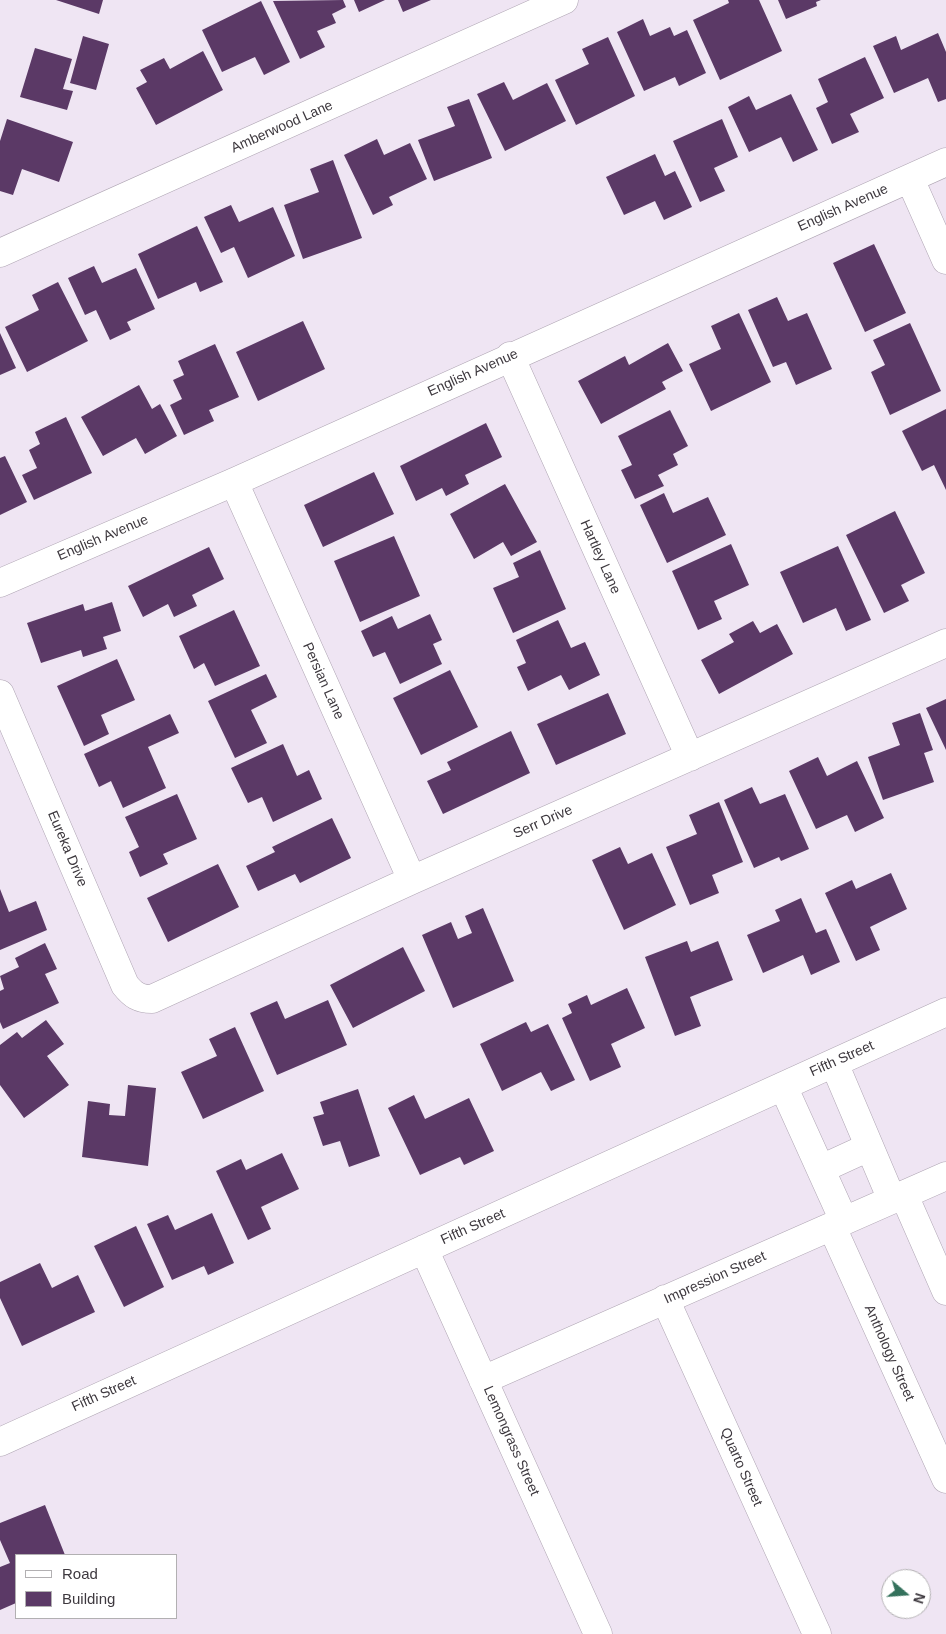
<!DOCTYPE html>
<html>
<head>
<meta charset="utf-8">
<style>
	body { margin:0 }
	#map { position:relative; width:946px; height:1634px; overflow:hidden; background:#efe5f3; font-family:Arial,sans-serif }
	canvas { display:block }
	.legend { position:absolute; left:15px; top:1554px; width:162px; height:65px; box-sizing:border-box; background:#fff; border:1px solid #b2b0b2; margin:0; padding:6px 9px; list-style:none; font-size:15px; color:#3e393f }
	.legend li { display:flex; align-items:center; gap:10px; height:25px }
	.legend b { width:25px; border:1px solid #b2b0b2 }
	.north { position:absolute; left:881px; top:1569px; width:50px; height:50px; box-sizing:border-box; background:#fff; border:1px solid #b2b0b2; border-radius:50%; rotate:108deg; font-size:14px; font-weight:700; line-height:20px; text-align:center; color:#3e393f }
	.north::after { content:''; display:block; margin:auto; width:18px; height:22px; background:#34715c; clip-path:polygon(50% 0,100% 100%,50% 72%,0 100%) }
</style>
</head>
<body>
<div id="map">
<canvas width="946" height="1634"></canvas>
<ul class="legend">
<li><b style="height:6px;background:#fff"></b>Road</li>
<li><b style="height:14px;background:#5b3966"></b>Building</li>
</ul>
<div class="north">N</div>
</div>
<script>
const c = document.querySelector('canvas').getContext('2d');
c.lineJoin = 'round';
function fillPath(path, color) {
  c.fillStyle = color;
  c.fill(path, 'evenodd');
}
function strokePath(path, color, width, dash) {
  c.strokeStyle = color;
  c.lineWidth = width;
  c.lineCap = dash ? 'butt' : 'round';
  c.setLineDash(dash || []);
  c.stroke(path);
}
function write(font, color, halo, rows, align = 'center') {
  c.font = font + ' Arial,sans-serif';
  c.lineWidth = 5;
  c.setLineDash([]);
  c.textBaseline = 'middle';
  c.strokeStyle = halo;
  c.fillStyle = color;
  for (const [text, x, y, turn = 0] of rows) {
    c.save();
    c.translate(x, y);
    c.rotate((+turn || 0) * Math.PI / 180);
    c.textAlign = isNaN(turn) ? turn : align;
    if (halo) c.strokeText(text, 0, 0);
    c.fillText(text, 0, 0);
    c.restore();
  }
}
fillPath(new Path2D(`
	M56,0H103L99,14Z
	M343,0L346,7L332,14L336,23L317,31L325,47L300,59L273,1Z
	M354,0H385L359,12Z
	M398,0H431L403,12Z
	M728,0H759L782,51L720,80L693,20L729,3Z
	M778,0H821L816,2L817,6L786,19Z
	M261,1L290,62L264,75L255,57L222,72L202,30Z
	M643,19L650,36L670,27L674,36L687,30L706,73L679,86L675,77L644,91L617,32Z
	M938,33L946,52V99L938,102L928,78L894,93L873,46L896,36L901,50Z
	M83,36L109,44L96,90L70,83Z
	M608,37L635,96L576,125L555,80L589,64L582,49Z
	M35,48L72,59L63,89L73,91L67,110L20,97Z
	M203,51L223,90L156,125L136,88L147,82L140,70L164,58L170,69Z
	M865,57L884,98L850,114L859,132L832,144L816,108L828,102L818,79Z
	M504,82L513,100L547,83L566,121L505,151L477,94Z
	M791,94L818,150L793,162L781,137L749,152L728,107L749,96L756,110Z
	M469,99L492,158L434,181L418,140L455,126L447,107Z
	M7,119L73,142L59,182L22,169L13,195L0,191V141Z
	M722,119L738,157L714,168L725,191L700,202L673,141Z
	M377,139L384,155L410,143L427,179L389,197L393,205L373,215L344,155Z
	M655,154L665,176L675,171L692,207L664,220L655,201L624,215L606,177Z
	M333,160L362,238L303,259L284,205L319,192L310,169Z
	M231,205L239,222L273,207L295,256L248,278L234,247L221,253L204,217Z
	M197,226L223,282L200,292L196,282L158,299L138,254Z
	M874,244L906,313L865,332L833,263Z
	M94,266L102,283L136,268L155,309L127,322L131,330L110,340L96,310L85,315L68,278Z
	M58,282L88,341L27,372L5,327L39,310L32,295Z
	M777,297L788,321L807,313L832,369L796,385L786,362L773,367L748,310Z
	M739,313L771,382L711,411L689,364L721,349L711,326Z
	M303,321L325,369L258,401L236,352Z
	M910,323L941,391L890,415L871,372L885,365L873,340Z
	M0,333L16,368L0,375Z
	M668,343L683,371L662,382L666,389L601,424L578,381L625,356L629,365Z
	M215,344L239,397L209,410L214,421L184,435L170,405L182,399L173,380L184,375L178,361Z
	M139,385L152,409L160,404L177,436L145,454L136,438L103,456L81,417Z
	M946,409V490L934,465L922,471L902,431Z
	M670,410L688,446L673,454L678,465L658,475L664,486L635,499L621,470L632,465L618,436Z
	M66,417L92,473L34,500L22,475L37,468L29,450L40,444L35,432Z
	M486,423L502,457L465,475L469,484L446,496L442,488L416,501L400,466Z
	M5,456L27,502L0,515V458Z
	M374,472L394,514L323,547L304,505Z
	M505,484L537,542L511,556L503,542L474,559L450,514Z
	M664,493L673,513L708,497L726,535L667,563L640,505Z
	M895,511L925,573L901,585L909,601L884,613L846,535Z
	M394,536L420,596L360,622L334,561Z
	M731,544L749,585L714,601L722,619L698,630L672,571Z
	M838,546L871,620L846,631L836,608L803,623L780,572Z
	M209,547L224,579L192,595L197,606L174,617L168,604L143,617L128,586Z
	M540,550L566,609L513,633L493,588L519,577L513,563Z
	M112,602L121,631L103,637L107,649L83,657L81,650L41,663L27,623L83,604L85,611Z
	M234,610L260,666L215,686L204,663L194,669L179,636Z
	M430,614L442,640L433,644L442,664L400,684L385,652L373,657L361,631L392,616L398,629Z
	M558,620L571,648L585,642L600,675L569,690L561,675L528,691L517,667L526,663L516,640Z
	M753,621L760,633L777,624L793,654L719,694L701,660L734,642L729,634Z
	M117,659L135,700L101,715L109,734L84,746L57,686Z
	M450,670L478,727L421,755L393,698Z
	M266,674L277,697L251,710L267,743L235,758L208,701Z
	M608,693L626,734L556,765L537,724Z
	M946,699V750L926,708Z
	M920,713L933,750L924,753L934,782L883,800L868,757L900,745L892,723Z
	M170,714L179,733L148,747L166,788L123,808L111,781L99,787L84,754Z
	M511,731L530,773L443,814L427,781L451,770L447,762Z
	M283,744L297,776L309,770L322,799L273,822L262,797L248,803L231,768Z
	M818,757L827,776L857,761L884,818L855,832L847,815L816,829L789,771Z
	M752,787L760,804L785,794L809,849L781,861L779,857L754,868L724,800Z
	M177,794L197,839L163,854L168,864L140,877L129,852L139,847L125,817Z
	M719,802L743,862L712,875L719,893L690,905L666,847L697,834L689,815Z
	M332,818L351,858L300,883L295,874L258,891L246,866L275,852L272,847Z
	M620,847L628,864L652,853L676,905L624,930L592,860Z
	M218,864L239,907L168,942L147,898Z
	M891,873L907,909L870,927L880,950L856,961L825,893L852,880L856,889Z
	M0,889L9,912L36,901L47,930L0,950Z
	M801,898L816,933L826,929L840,962L811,975L803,955L763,973L747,935L780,921L775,910Z
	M483,908L514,981L453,1008L422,935L451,922L458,939L472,933L465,916Z
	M687,941L691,952L718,941L733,980L690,997L701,1026L675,1036L645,957Z
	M45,943L57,969L45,974L59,1003L3,1029L0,1022V991L4,989L0,976L19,967L15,958Z
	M403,947L425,991L353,1028L330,985Z
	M627,988L645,1028L611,1044L621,1067L590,1081L562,1018L572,1013L568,1004L587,995L591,1005Z
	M328,1000L347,1045L277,1075L250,1013L277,1001L285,1019Z
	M46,1020L64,1044L47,1056L69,1085L24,1118L0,1085V1045L17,1032L22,1038Z
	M526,1022L531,1032L548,1024L575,1080L551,1091L541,1072L502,1091L480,1044Z
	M235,1027L264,1091L203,1119L181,1072L217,1056L209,1039Z
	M128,1085L156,1088L148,1166L82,1157L88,1101L110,1104L109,1115L125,1116Z
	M358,1089L380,1156L349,1167L340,1141L323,1146L313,1117L324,1114L320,1102Z
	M414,1095L425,1119L469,1098L494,1151L464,1165L460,1157L420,1175L388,1108Z
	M282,1153L299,1189L261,1207L271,1229L248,1240L216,1171L241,1159L246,1170Z
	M212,1213L234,1263L208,1275L204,1266L172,1280L147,1224L168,1215L175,1230Z
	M136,1226L164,1287L124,1307L94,1246Z
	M40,1263L52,1288L78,1275L95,1312L22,1346L0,1298V1282Z
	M45,1505L65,1555H16V1603L0,1610V1567L10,1563L0,1540V1523Z`), '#5b3966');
const street = new Path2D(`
	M910,179L946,260
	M0,253L564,0
	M510,356L690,757
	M234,482L412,880
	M0,583L234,482L946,162
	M0,694L125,985C133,995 139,999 152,999L412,880L946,643
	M834,1063L892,1200
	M783,1086L844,1221
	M821,1169L869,1147
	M904,1195L946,1291
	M832,1227L946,1479
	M424,1249L598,1634
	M665,1299L817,1634
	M483,1380L946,1176
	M0,1442L946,1012`);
strokePath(street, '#afa5b3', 29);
strokePath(street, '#fff', 28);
write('14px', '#3e393f', '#fff', [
	["Amberwood Lane",282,127,-24],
	["English Avenue",843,208,-24],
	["English Avenue",473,373,-24],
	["English Avenue",103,538,-23],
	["Hartley Lane",600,557,66],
	["Persian Lane",323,681,66],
	["Serr Drive",543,822,-24],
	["Eureka Drive",67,849,67],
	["Fifth Street",842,1059,-24],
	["Fifth Street",473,1227,-24],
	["Impression Street",715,1278,-24],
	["Anthology Street",889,1353,66],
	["Fifth Street",104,1394,-24],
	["Lemongrass Street",511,1441,66],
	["Quarto Street",741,1467,66]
]);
</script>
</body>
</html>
